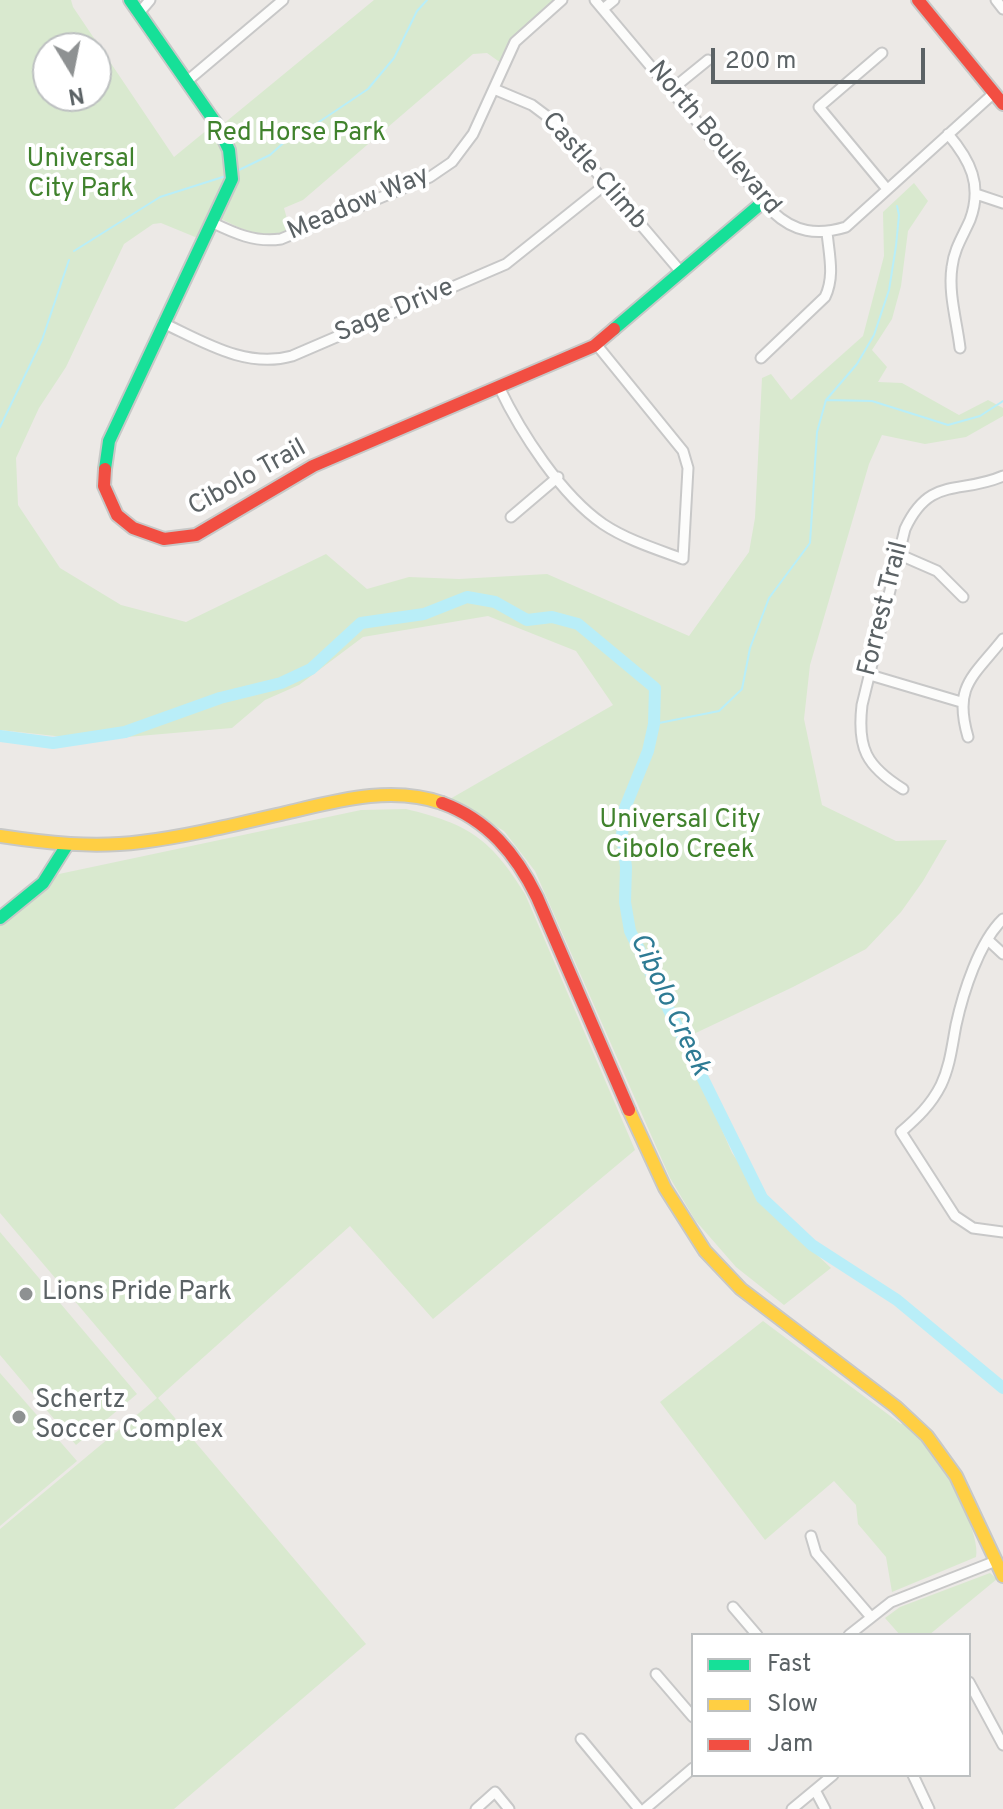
<!DOCTYPE html>
<html>
<head>
<meta charset="utf-8">
<style>
	body { margin:0 }
	#map { position:relative; width:1003px; height:1809px; overflow:hidden; background:#ece9e6; font-family:Overpass,sans-serif }
	canvas { display:block }
	.legend { position:absolute; left:691px; top:1633px; width:280px; height:144px; box-sizing:border-box; background:#fff; border:2px solid #bdc0c1; margin:0; padding:10px 14px; list-style:none; font-size:24px; color:#5b6265 }
	.legend li { display:flex; align-items:center; gap:16px; height:40px }
	.legend b { width:40px; border:2px solid #bdc0c1 }
	.north { position:absolute; left:32px; top:32px; width:80px; height:80px; box-sizing:border-box; background:#fff; border:2px solid #bdc0c1; border-radius:50%; rotate:170deg; font-size:22px; font-weight:700; line-height:32px; text-align:center; color:#5b6265 }
	.north::after { content:''; display:block; margin:auto; width:28px; height:36px; background:#8e9192; clip-path:polygon(50% 0,100% 100%,50% 72%,0 100%) }
	.scale { position:absolute; left:711px; top:48px; width:214px; height:36px; box-sizing:border-box; border:4px solid #5b6265; border-top:0; padding-left:10px; font-size:24px; line-height:28px; white-space:nowrap; color:#5b6265; -webkit-text-stroke:6px #fff; paint-order:stroke }
</style>
</head>
<body>
<div id="map">
<canvas width="1003" height="1809"></canvas>
<ul class="legend">
<li><b style="height:10px;background:#16e098"></b>Fast</li>
<li><b style="height:10px;background:#ffcf43"></b>Slow</li>
<li><b style="height:10px;background:#f24e42"></b>Jam</li>
</ul>
<div class="north">N</div>
<div class="scale">200 m</div>
</div>
<script>
const c = document.querySelector('canvas').getContext('2d');
c.lineJoin = 'round';
function fillPath(path, color) {
  c.fillStyle = color;
  c.fill(path, 'evenodd');
}
function strokePath(path, color, width, dash) {
  c.strokeStyle = color;
  c.lineWidth = width;
  c.lineCap = dash ? 'butt' : 'round';
  c.setLineDash(dash || []);
  c.stroke(path);
}
function write(font, color, halo, rows, align = 'center') {
  c.font = font + ' Overpass,sans-serif';
  c.lineWidth = 8;
  c.setLineDash([]);
  c.textBaseline = 'middle';
  c.strokeStyle = halo;
  c.fillStyle = color;
  for (const [text, x, y, turn = 0] of rows) {
    c.save();
    c.translate(x, y);
    c.rotate((+turn || 0) * Math.PI / 180);
    c.textAlign = isNaN(turn) ? turn : align;
    if (halo) c.strokeText(text, 0, 0);
    c.fillText(text, 0, 0);
    c.restore();
  }
}
fillPath(new Path2D(`
	M0,0H71L73,7L174,157L213,125C242,174 221,195 200,239L161,223L153,224L124,244L66,367L39,408L16,458L18,505L60,568L121,605L186,622L326,554L367,589L409,577L459,579L547,574L689,636L749,552L755,518L762,378L771,374L791,400L863,336L884,256L883,212L914,183L928,201L908,231L901,286L892,319L872,350L887,367L878,382L902,383L959,415L988,400L1003,408V416L966,437L925,444L882,435L869,464L810,665L804,719L822,805L896,841L947,840L923,881L901,912L866,949L793,987L683,1039L732,1153L782,1222L831,1268L784,1305L736,1267L695,1220L670,1178L535,871L504,831L450,799L613,705L576,651L488,616L363,637L299,685L265,700L232,728L92,740L0,730ZM48,48H96V96H48Z
	M374,0H556L515,37L501,63L487,53L473,54L303,200L284,208L290,230C262,240 246,231 221,219C239,183 244,161 222,125Z
	M406,809C469,824 491,839 525,894L635,1150L433,1319L350,1226L158,1398L366,1644L174,1809H0V1529L157,1398L0,1213V923L59,874L361,810Z
	M0,1232L137,1394L76,1445L0,1355Z
	M763,1321L901,1424L905,1422C916,1434 930,1446 939,1459C951,1478 981,1537 976,1557L892,1592L886,1557L858,1524L856,1505L834,1481L765,1540L660,1402Z
	M0,1373L77,1461L0,1526Z
	M990,1573L997,1579L929,1635H900L885,1618L900,1607Z`), '#d9e9cf');
strokePath(new Path2D(`
	M239,170L270,155L290,137L316,124L368,89L394,58L417,11L427,0
	M74,251L160,197L226,176
	M826,400L872,401L948,425L980,416L1003,401
	M0,427L42,340L69,260
	M654,724L719,711L742,689L750,648L769,598L810,543L817,432L826,400L857,364L874,335L889,290L896,246L899,215L897,206`), '#b9eef8', 2);
strokePath(new Path2D(`
	M0,736L53,743L125,732L220,698L281,683L311,669L361,623L424,614L467,597L495,602L527,620L552,617L578,624L655,688L654,724L648,751L625,808L622,835L626,867L625,902L630,931L762,1198L812,1245L897,1300L1003,1388`), '#b9eef8', 12);
const street = new Path2D(`
	M595,0L773,212C794,232 817,236 846,227L994,93
	M996,0L1003,9
	M603,9L614,0
	M139,13L150,0
	M882,53L819,107L887,189
	M186,82L283,0
	M494,89L532,105L552,120L681,272
	M671,90L708,60
	M948,134C970,160 983,185 970,220C963,236 954,249 952,267C948,293 957,322 960,348
	M976,194L1003,203
	M211,222C234,233 255,243 281,239L430,177L452,162L473,134L515,42L562,0
	M163,323C204,342 246,369 292,356L506,264L606,184
	M761,358L825,297C835,276 829,255 827,232
	M499,387C521,433 561,495 603,524C627,540 656,549 683,559L688,468L683,451L596,344
	M511,517L558,477
	M898,554L937,571L963,597
	M870,675L961,702
	M968,737C953,686 973,677 1003,639
	M903,789C866,766 857,748 862,705L905,529C930,475 960,495 1003,476
	M1003,919C979,942 963,993 956,1025C952,1046 950,1066 941,1085C931,1105 917,1118 901,1132L955,1216L973,1228L1003,1232
	M988,940L1003,954
	M811,1536L816,1553L871,1617
	M733,1607L757,1635
	M849,1635L891,1602L996,1561
	M656,1674L693,1717
	M969,1682L1003,1745
	M581,1739L639,1809
	M913,1775L929,1809
	M815,1790L825,1809
	M476,1809L495,1792L509,1809
	M645,1809L693,1768
	M792,1809L833,1775`);
const fast = new Path2D(`
	M614,329L764,201
	M105,469L109,441L232,179L229,150L217,125L130,0
	M0,918L43,883L67,845`);
const slow = new Path2D(`
	M0,836C46,843 94,848 141,842C189,836 237,824 285,813C336,801 391,785 442,803
	M629,1110L665,1188L705,1251L741,1289L896,1407L927,1436L956,1476L1003,1576`);
const jam = new Path2D(`
	M918,0L1003,104
	M105,469L104,486L117,515L133,528L164,539L196,535L313,466L594,346L614,329
	M442,803C488,820 516,854 537,897L629,1110`);
strokePath(street, '#c8c8c8', 13);
strokePath(fast, '#c7c8c7', 16);
strokePath(slow, '#c7c8c7', 16);
strokePath(jam, '#c7c8c7', 16);
strokePath(street, '#fcfcfb', 9);
strokePath(fast, '#16e098', 12);
strokePath(slow, '#ffcf43', 12);
strokePath(jam, '#f24e42', 12);
for (const [x, y, r, color] of [
	[26,1294,8,"#8e9192"],
	[19,1417,8,"#8e9192"]
]) {
  const dot = new Path2D();
  dot.arc(x, y, r, 0, 2 * Math.PI);
  c.fillStyle = color;
  c.fill(dot);
  strokePath(dot, '#fff', 3);
}
write('26px', '#40822d', '#fff', [
	["Red Horse Park",296,135],
	["Universal",81,161],
	["City Park",81,191],
	["Universal City",680,822],
	["Cibolo Creek",680,852]
]);
write('26px', '#5b6265', '#fff', [
	["North Boulevard",713,139,50],
	["Castle Climb",593,172,49],
	["Meadow Way",359,205,-23],
	["Sage Drive",395,312,-23],
	["Cibolo Trail",248,479,-29],
	["Forrest Trail",885,609,-76]
]);
write('26px', '#5b6265', '#fff', [
	["Lions Pride Park",42,1294],
	["Schertz",35,1402],
	["Soccer Complex",35,1432]
], 'left');
write('italic 28px', '#2e7b94', '#fff', [
	["Cibolo Creek",668,1005,65]
]);
</script>
</body>
</html>
